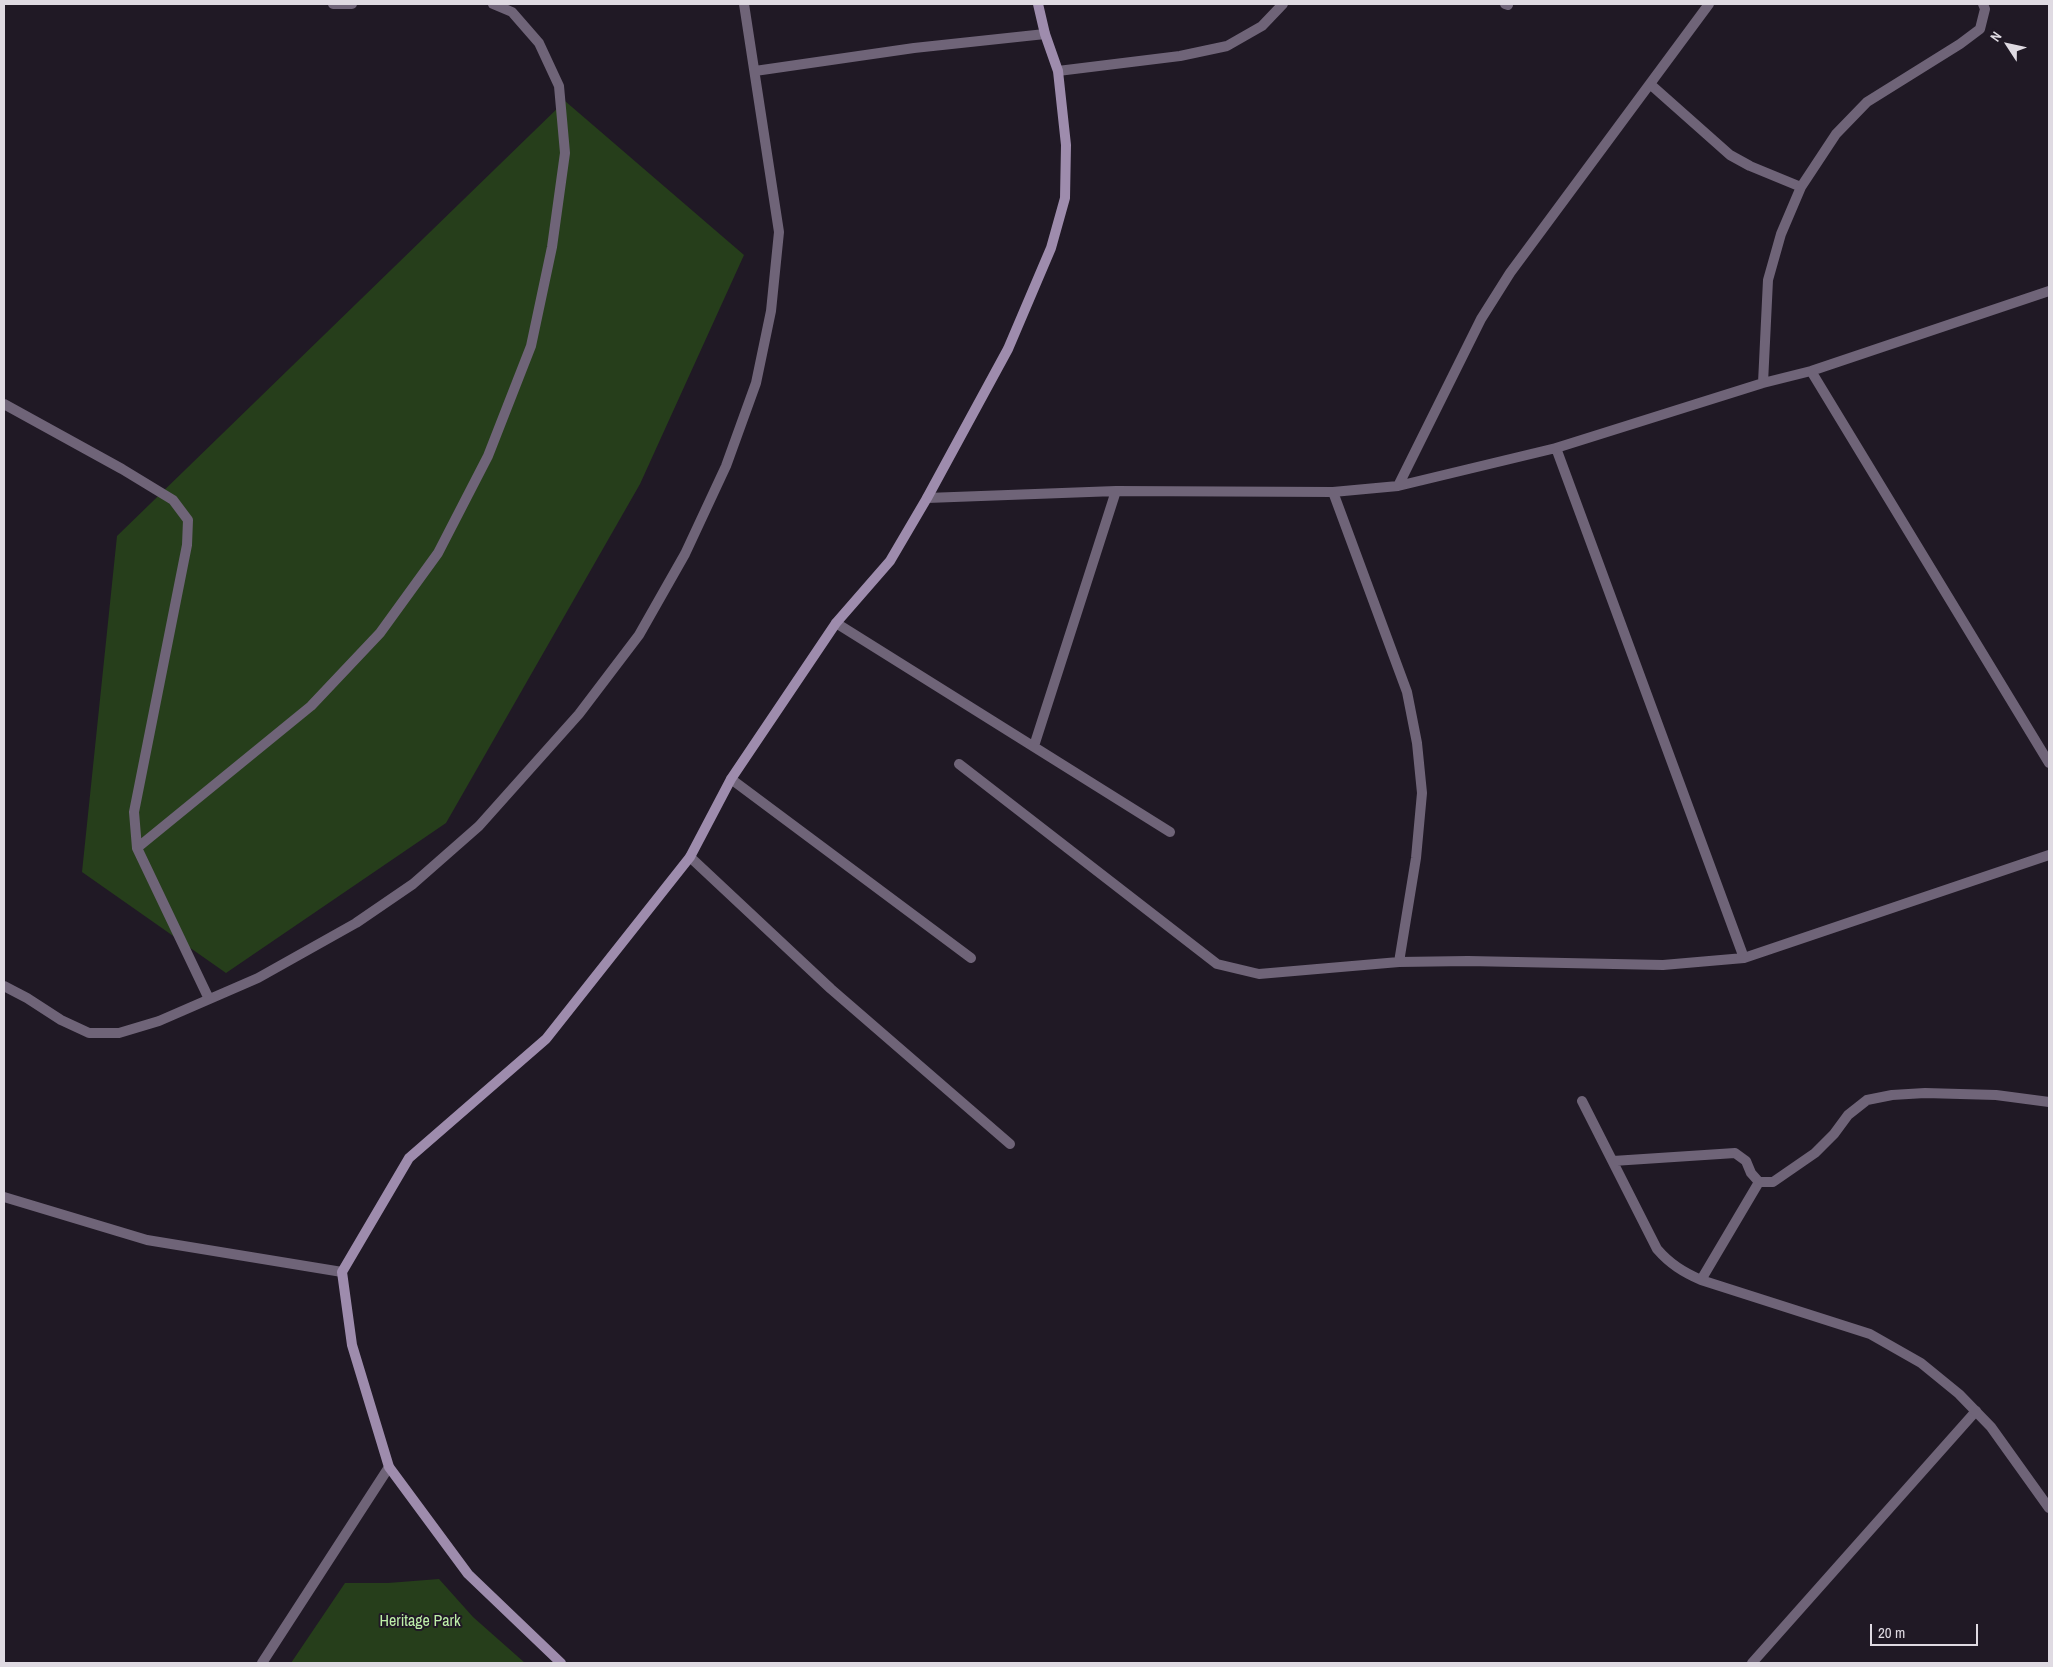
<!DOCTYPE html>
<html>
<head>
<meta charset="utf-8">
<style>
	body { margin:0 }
	#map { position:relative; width:2053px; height:1667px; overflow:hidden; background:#201925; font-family:"Archivo Narrow",sans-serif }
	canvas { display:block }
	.frame { position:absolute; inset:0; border:5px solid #dfdae2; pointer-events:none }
	.north { position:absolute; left:1983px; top:20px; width:50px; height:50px; -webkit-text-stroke:4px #201925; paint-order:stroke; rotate:305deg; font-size:14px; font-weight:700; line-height:20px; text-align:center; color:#dfdae2 }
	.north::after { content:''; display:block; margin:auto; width:18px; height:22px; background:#dfdae2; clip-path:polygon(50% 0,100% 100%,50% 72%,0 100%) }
	.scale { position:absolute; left:1870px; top:1624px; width:108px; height:22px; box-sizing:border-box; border:2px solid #dfdae2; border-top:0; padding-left:6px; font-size:15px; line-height:18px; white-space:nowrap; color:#dfdae2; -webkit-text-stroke:4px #201925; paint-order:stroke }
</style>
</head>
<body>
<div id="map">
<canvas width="2053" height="1667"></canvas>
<div class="frame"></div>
<div class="north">N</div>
<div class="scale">20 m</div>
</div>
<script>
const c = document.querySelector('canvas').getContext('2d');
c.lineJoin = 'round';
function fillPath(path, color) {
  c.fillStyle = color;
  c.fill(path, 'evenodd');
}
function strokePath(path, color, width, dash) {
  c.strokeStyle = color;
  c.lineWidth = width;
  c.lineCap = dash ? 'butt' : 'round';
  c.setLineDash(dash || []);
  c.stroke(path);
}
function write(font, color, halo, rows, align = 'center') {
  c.font = font + ' "Archivo Narrow",sans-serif';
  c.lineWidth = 4;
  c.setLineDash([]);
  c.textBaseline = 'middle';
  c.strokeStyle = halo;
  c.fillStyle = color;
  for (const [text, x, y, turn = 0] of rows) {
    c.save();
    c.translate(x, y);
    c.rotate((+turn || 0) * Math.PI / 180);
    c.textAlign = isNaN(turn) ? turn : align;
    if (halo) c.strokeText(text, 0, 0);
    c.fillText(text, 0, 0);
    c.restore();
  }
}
fillPath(new Path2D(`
	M565,101L744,255L640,484L446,823L226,973L82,872L117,536Z
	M439,1579L473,1617L525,1663H291L345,1583H388Z`), '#263e1b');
strokePath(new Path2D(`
	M1505,4L1508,5
	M1752,1663L1976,1411`), '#6f6478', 10);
strokePath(new Path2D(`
	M333,4H352
	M755,71L914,48L1045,34
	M1058,71L1180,56L1227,46L1262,26L1283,4
	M1650,84L1730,155L1750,166L1801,187
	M1811,371L2049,763
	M1763,383L1768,280L1781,234L1801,187L1836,134L1867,102L1960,44L1980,29L1985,9L1983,4
	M4,404L122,469L173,500L188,520L187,545L134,812L137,848L209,999
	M1556,448L1744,958
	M1398,486L1481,319L1510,273L1709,4
	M1333,492L1407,692L1417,743L1422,793L1416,858L1399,962
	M927,498L1116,491L1333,492L1398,486L1556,448L1763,383L1811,371L2049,291
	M836,623L1170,832
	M1034,746L1116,491
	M959,764L1217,964L1259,974L1399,962L1468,961L1663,965L1744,958L2049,855
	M731,779L971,958
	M137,848L311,706L380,633L438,553L488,456L531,346L552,247L565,153L559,86L539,43L512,12L493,4
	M690,857L831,989L1010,1144
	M4,986L27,998L61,1020L89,1033H119L159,1021L258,978L356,923L413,884L479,826L579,714L639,635L685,554L726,466L756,383L771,311L779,232L744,4
	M1582,1101L1657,1249C1670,1264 1683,1272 1701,1280L1870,1334L1921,1363L1959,1394L1991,1427L2049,1508
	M1613,1161L1735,1153L1746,1161L1751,1173L1759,1182H1773L1815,1153L1834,1134L1848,1115L1867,1100L1892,1095L1925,1093L1996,1095L2049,1102
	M4,1197L147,1240L342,1272
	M1701,1280L1759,1182
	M262,1663L389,1467`), '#6f6478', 10);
strokePath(new Path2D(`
	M561,1663L468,1574L389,1467L352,1345L342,1272L409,1158L546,1039L690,857L731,779L836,623L890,561L927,498L1008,349L1051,248L1065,198L1066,145L1058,71L1045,34L1038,4`), '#9e8cad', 10);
write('16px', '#beefa9', '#201925', [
	["Heritage Park",420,1622]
]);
</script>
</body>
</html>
